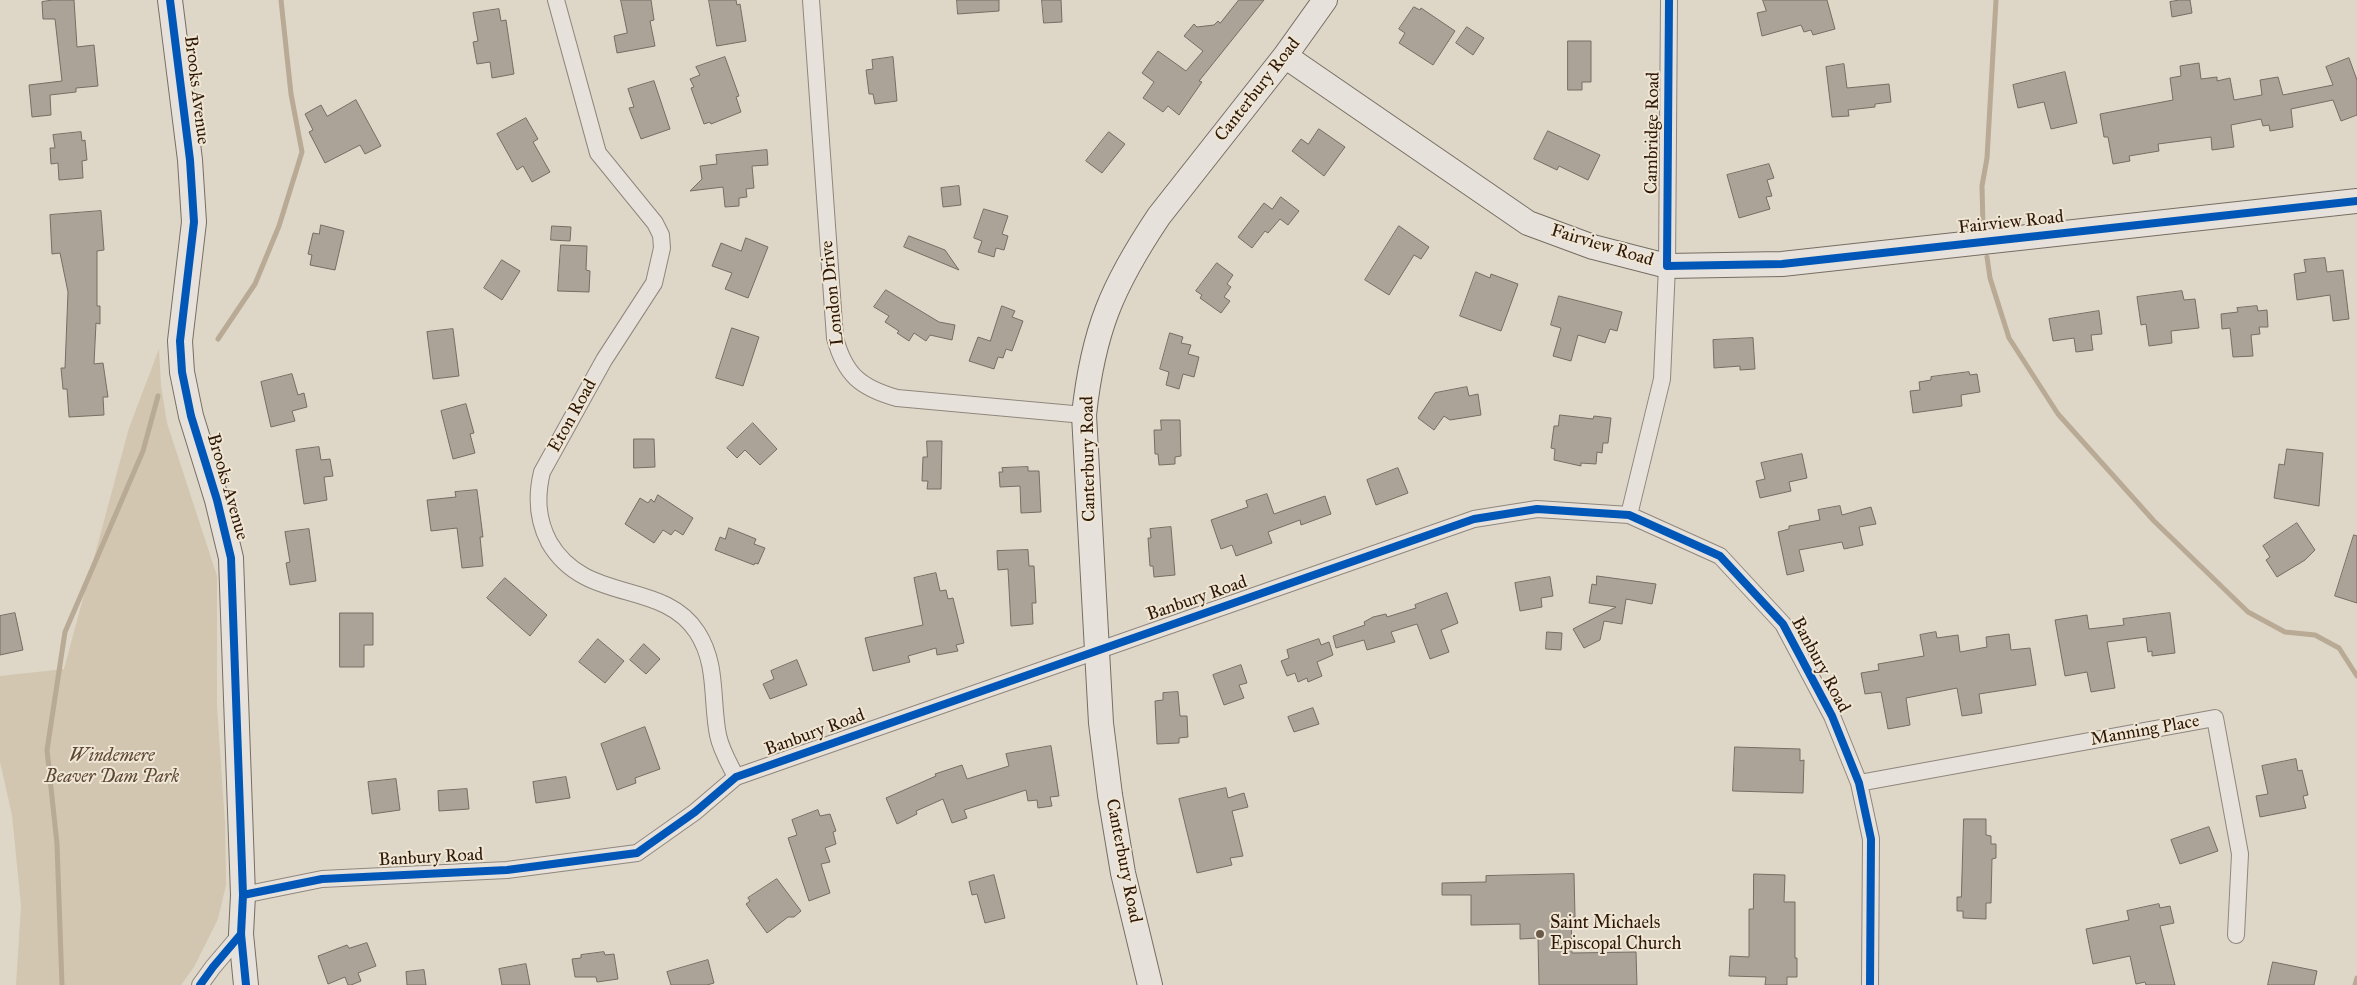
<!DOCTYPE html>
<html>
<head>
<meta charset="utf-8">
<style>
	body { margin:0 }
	canvas { display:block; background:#ded6c7 }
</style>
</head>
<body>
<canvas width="2357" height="985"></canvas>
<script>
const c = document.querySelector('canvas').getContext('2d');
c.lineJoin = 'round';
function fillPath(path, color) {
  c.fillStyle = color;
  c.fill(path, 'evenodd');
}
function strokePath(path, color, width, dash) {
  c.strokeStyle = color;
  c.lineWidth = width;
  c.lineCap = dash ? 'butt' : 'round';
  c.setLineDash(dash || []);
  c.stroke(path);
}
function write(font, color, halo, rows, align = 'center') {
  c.font = font + ' "IM FELL Great Primer",serif';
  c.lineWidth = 4;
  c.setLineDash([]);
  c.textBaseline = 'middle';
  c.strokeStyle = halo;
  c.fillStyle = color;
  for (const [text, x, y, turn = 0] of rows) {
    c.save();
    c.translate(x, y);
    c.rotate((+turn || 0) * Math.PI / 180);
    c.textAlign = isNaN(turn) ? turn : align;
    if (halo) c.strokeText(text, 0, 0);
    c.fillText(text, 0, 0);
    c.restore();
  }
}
fillPath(new Path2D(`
	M159,349L161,386L167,423L217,576V706L225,823L226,885L218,919L194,967L181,985H16L21,906L12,815L0,762V676L64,669L129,428Z`), '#d2c6b0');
strokePath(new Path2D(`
	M1983,226L1982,186L1987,158L1996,0
	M1987,257L1990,278L2009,338L2058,414L2154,521L2248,612L2285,632L2315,635L2339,648L2357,676
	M218,339L255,284L279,226L302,152L291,94L281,0
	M62,985L57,844L47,750L65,632L143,451L158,396
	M2355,985L2357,978`), '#b8aa95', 5);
const building = new Path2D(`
	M53,0H74L77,47L94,45L98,86L76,88V92L50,95L51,115L32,117L29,85L62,81L55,19H43L42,2Z
	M621,0H651L654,20L650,21L655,46L617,53L614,36L627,33Z
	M709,0H736L737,5L740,4L746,41L717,46Z
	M957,0H999V11L958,14Z
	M1042,0H1061L1062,22L1044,23Z
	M1239,0H1264L1199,81L1202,82L1179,115L1168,106L1163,112L1143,98L1154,82L1142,73L1158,51L1186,71L1203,51L1184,36L1194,24L1197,27L1214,25L1218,21L1220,23Z
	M1763,0H1827L1835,29L1813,35L1811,30L1804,32L1801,25L1762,36L1757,13L1766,11Z
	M2180,0H2190L2192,13L2172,17L2170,2Z
	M1414,7L1420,10L1421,8L1455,31L1433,65L1399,43L1405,33L1399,29Z
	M499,9L501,21L506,20L514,74L492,78L490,62L477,64L473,42L478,41L473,13Z
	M1467,27L1484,38L1473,55L1456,43Z
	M1568,41H1591V82H1582V90H1568Z
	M725,57L739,96L736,97L741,112L711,124L710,122L704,124L691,88L694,87L690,79L700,75L696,67Z
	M893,57L897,101L875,104L873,94H869L866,70L873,69L872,60Z
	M2349,58L2357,80V115L2341,121L2333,100L2291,109L2293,127L2270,131L2269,125L2263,126L2261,119L2231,125L2234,147L2212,150L2211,137L2158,144L2159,151L2129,156L2130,161L2113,164L2108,137H2104L2100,114L2173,100L2170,78L2181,76L2180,66L2199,63L2201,79L2217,77V81L2230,78L2234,100L2262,95L2260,80L2278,77L2283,95L2333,85L2326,67Z
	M1844,64L1847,88L1889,84L1891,102L1875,104V107L1848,110L1849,116L1832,117L1826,67Z
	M2065,72L2077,123L2051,129L2044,102L2018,108L2013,85Z
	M654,81L670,129L641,139L629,108L634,107L628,89Z
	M356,100L381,146L365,154L360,145L325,163L309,132L313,130L305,114L321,105L327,116Z
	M526,118L538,139L533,142L550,172L532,182L523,166L517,170L497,134Z
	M1319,129L1345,147L1324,176L1292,151L1301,139L1308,144Z
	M1548,131L1600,155L1588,180L1559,166L1557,170L1534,159Z
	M81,132L82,141L85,140L87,160L82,161L83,178L59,180L58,163L51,164L50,148H55L53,135Z
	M1109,132L1125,144L1102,173L1086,161Z
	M767,150L768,165L752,166L754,188L746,189L747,197L739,198V206L725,207L723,187L690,191L702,179L700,166L717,164L716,155Z
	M1769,164L1774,178L1767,180L1772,196L1766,197L1770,209L1739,218L1727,175Z
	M959,186L961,205L943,207L941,188Z
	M1281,197L1299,211L1288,225L1280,219L1268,233L1265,231L1252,248L1238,237L1264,203L1272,209Z
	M984,209L1008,216L1002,234L1008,236L1004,250L996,248L994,257L978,252L982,241L974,238Z
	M101,211L104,250L97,251V306H100V324L96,323L94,364L103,363L108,397H103L104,415L69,417L67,389H63L61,368H65L68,292L60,253L52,254L50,215Z
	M321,225L344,231L335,270L310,265L312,255L308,254L313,233L319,234Z
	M552,226L571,227L570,241L551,240Z
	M1399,226L1429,247L1421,259L1414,255L1389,295L1365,280Z
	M909,236L945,250L959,270L904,247Z
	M746,238L768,247L748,298L725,289L732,273L712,266L721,243L741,251Z
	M561,245L587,246L586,270L590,271L589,292L558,291Z
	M2325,258L2327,272L2343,270L2349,319L2333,321L2330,295L2297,300L2294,274L2306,272L2304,260Z
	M502,260L520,271L502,300L484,288Z
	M1217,263L1233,275L1227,284L1231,287L1224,297L1230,301L1221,313L1200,298L1202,295L1196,291Z
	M1476,272L1490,278L1491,274L1518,284L1501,331L1460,316Z
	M886,290L939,322L955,325L952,340L930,335L926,341L914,333L909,341L897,333L899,331L885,322L889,316L874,307Z
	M2182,291L2184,300L2195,299L2199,328L2171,331L2172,343L2149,346L2146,324L2141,325L2137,297Z
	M1559,296L1622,312L1617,331L1610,329L1605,343L1578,335L1571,361L1553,356L1561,328L1551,325Z
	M1002,306L1015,311L1012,317L1023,321L1012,351L1006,349L1003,358L998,357L994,369L969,361L978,337L990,341Z
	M2257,306L2258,311L2267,310L2268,327H2259L2260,334L2251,335L2253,356L2233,357L2230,328L2222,329L2221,314L2238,312L2237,308Z
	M2099,311L2102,334L2091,335L2093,350L2076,352L2074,338L2053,341L2049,319Z
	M732,328L759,337L743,386L716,378Z
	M453,329L459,376L433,379L427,332Z
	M1170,333L1183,337L1181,343L1191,345L1188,354L1199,357L1194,377L1183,374L1179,389L1166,385L1169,372L1160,369Z
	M1753,338L1755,369L1740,370V366L1714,368L1713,340Z
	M1969,372L1970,375L1977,374L1980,392L1961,395L1962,406L1913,413L1910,391L1920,390L1919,382L1931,380V377Z
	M292,374L298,395L304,393L307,407L292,411L295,421L271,427L261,382Z
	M1467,387L1469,396L1478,394L1481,415L1450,420L1444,416L1434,430L1418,418L1435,393Z
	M466,404L474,433L470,434L475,453L453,459L441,411Z
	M1560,415L1593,419L1594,416L1611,418L1608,443H1603L1602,453L1597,452L1596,464L1581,463V466L1554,460L1555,449L1551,448L1554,426H1558Z
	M1161,420H1180L1181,456L1175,457V464L1159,465L1158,454H1155L1154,430H1161Z
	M753,423L777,449L760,465L745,450L737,458L727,448Z
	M634,439H654L655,467L634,468Z
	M927,441H942L941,489H927L928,481H922L923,457H927Z
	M319,447L321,460L330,459L333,476L324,477L327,500L304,504L296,450Z
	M2287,449L2323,453L2319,506L2274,498L2279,464L2284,465Z
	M1802,454L1807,478L1789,482L1791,491L1760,498L1756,481L1765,479L1761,463Z
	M1028,467V471H1039L1041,512L1021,513L1020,486L1000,487L999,472H1003L1002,468Z
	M1398,468L1408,493L1376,505L1367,480Z
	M477,490L483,537H480L483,566L462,568L457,528L431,531L427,500L456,497L455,492Z
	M1267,494L1274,514L1325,496L1331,514L1301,525L1300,520L1268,532L1272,543L1236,556L1232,545L1221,549L1211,520L1248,507L1246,501Z
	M658,495L693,518L683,535L675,530L671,535L663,530L654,543L625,524L640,498L648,503L651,499L654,502Z
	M1840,506L1842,515L1871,507L1876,524L1859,527L1863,545L1844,549L1842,542L1799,550L1804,571L1787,575L1778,532L1789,529V526L1820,520L1818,510Z
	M2297,523L2315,550L2305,560L2277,577L2266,560L2270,557L2263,546Z
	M1171,527L1175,575L1154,577L1153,566H1150L1148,538H1151L1150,529Z
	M729,528L756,539L754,544L765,548L758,564L755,563L754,565L715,550L720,537L725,539Z
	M309,529L316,581L290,585L286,563L290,562L285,532Z
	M2354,535L2357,536V603L2335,596Z
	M1028,550L1029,566H1034L1036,603H1032L1033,624L1011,626L1008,569L998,570L997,551Z
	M936,573L940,591L946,590L948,599L953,598L964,643L956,645L958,651L937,655L936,648L908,656L910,662L873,671L865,638L923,625L914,578Z
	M1597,576L1656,584L1652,604L1626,599L1622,624L1604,621L1600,640L1584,648L1573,629L1616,607L1589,603L1592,584L1596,585Z
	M1550,577L1553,596L1541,598L1542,607L1520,611L1515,583Z
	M505,578L547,615L530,636L487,598Z
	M1447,593L1458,623L1441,630L1449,652L1430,659L1417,624L1391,632L1395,642L1367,650L1364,640L1336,648L1333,636L1365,625L1364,622L1373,617L1386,614L1387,617L1416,608L1415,605Z
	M15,613L23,650L0,655V616Z
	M340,613H373V645H364V667H340Z
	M2170,613L2175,653L2152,656V651L2148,652L2146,637L2107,642L2115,688L2091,692L2087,672L2065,676L2055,620L2087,615L2089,629L2124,625L2123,619Z
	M1547,632L1562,633L1561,650L1546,649Z
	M1936,632L1937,638L1958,635L1960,652L1987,647L1986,637L2009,634L2011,650L2030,648L2036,685L1979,694L1982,713L1962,716L1957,688L1906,698L1910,725L1888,729L1881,692L1865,694L1861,673L1879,670L1878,664L1924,656L1920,635Z
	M598,639L624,661L605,683L579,662Z
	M1319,639L1321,645L1329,642L1333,655L1317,662L1322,676L1308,682L1307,678L1298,682L1295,673L1287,676L1281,661L1289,658L1287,650Z
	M644,644L660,659L646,674L630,660Z
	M797,660L807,685L770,699L763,684L774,679L771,671Z
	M1241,665L1247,683L1239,685L1244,698L1224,705L1213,675Z
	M1178,692L1180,716H1187L1188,737L1179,738V743L1157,744L1155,701L1163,700V693Z
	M1313,708L1319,724L1294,732L1288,717Z
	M645,727L660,769L635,778L636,783L617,790L601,744Z
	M1051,746L1059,796L1050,797L1052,806L1038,808L1037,800L1028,801L1026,790L964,810L967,818L952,823L943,799L916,811L917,814L897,824L886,798L936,776L935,774L962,765L967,779L1009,766L1006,754Z
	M1735,747L1800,749V761L1804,760L1803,793L1733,791Z
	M2296,759L2298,771L2302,770L2308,795L2303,796L2306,808L2260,817L2256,796L2268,794L2262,766Z
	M566,777L570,798L536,803L533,782Z
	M396,779L400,810L372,814L368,782Z
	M1226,788L1228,798L1244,793L1248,807L1232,811L1243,856L1230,858L1232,865L1197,873L1179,799Z
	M467,789L469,809L439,811L438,791Z
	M818,810L820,816L830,814L836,831L833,832L836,844L825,848L830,862L821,864L830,893L809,901L788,838L797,835L792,820Z
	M1964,819H1986V835L1991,836V844H1996V858L1992,859L1991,903H1986V919L1963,918V911H1957V897H1961Z
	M2209,827L2218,851L2180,864L2171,840Z
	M1574,874L1575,917H1571L1572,953L1636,952L1637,985H1539L1538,938L1520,939V924L1471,925V895H1442V883L1486,882V876Z
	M1754,874L1785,875L1784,902H1795V958H1797V977H1787V985H1765L1766,977L1729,976L1730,956L1749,957V909H1753Z
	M994,875L1005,918L985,923L977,894L972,895L969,882Z
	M777,879L801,911L794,917H788L767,933L746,904L750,901L748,898Z
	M2159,904L2160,908L2170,906L2174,923L2160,926L2175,985H2146L2145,982L2136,984L2130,956L2093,964L2086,929L2129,920L2127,911Z
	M367,943L376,966L358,973L361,981L351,985H348L345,977L328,984L318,956L347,945L349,948Z
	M604,952L605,955L614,954L618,979L597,982L596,977H575L572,959L581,958V955Z
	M708,960L714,983L707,985H671L667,972Z
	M2273,962L2317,971L2314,985H2268Z
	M526,964L530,985H502L499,969Z
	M424,970L426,985H407L406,972Z`);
fillPath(building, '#aba398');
strokePath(building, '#766e63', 1);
const street = new Path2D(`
	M556,0L598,153L655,223L661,235L662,248L654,283L604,360L542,472C536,497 537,519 549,542C585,605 663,579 697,632C718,664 711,700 718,735C721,750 729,763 736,777
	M811,0L835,338C845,375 861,388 897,398L1084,415
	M1629,515L1662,379L1667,266L1669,0
	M1859,783L2215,718L2240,854L2236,935
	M243,895L322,879L507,870L637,853L695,812L736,777L1474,519L1537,509L1629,515L1720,556L1783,624L1832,716L1859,783L1871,839L1870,985
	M200,985L213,967L241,934`);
const secondary = new Path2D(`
	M170,0L190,160L194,222L180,341L182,372L191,416L217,500L231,558L243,895L241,934L246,985
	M1285,56L1528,223L1593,247L1667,266L1782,264L2357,201
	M1150,985L1123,873L1110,795L1101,723L1084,415C1093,331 1112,286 1159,216L1285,56L1325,0`);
strokePath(street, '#8f877d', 18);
strokePath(secondary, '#766e63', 26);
strokePath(street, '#e6e1da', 16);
strokePath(secondary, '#e6e1da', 24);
strokePath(new Path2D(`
	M170,0L190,160L194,222L180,341L182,372L191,416L217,500L231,558L243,895L241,934L246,985
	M1669,0L1667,266L1782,264L2357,201
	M243,895L322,879L507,870L637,853L695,812L736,777L1474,519L1537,509L1629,515L1720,556L1783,624L1832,716L1859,783L1871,839L1870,985
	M200,985L213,967L241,934`), '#0057b8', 8);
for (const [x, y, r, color] of [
	[1540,934,5,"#6c5a48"]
]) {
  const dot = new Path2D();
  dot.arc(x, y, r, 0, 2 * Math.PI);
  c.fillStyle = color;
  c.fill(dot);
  strokePath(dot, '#efe6d5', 2);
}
write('18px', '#2e1704', '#efe6d5', [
	["Brooks Avenue",196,90,83],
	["Canterbury Road",1258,90,-52],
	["Cambridge Road",1653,133,-89],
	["Fairview Road",2011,223,-6],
	["Fairview Road",1602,246,17],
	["London Drive",833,293,-96],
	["Eton Road",573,416,-61],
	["Canterbury Road",1089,459,-91],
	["Brooks Avenue",227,487,74],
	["Banbury Road",1197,599,-19],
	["Banbury Road",1820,665,62],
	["Manning Place",2145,731,-10],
	["Banbury Road",815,733,-20],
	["Banbury Road",431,858,-3],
	["Canterbury Road",1123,861,79]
]);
write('italic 18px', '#5c4732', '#efe6d5', [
	["Windemere",112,757],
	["Beaver Dam Park",112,778]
]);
write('18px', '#2e1704', '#efe6d5', [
	["Saint Michaels",1550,924],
	["Episcopal Church",1550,945]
], 'left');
</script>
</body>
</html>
